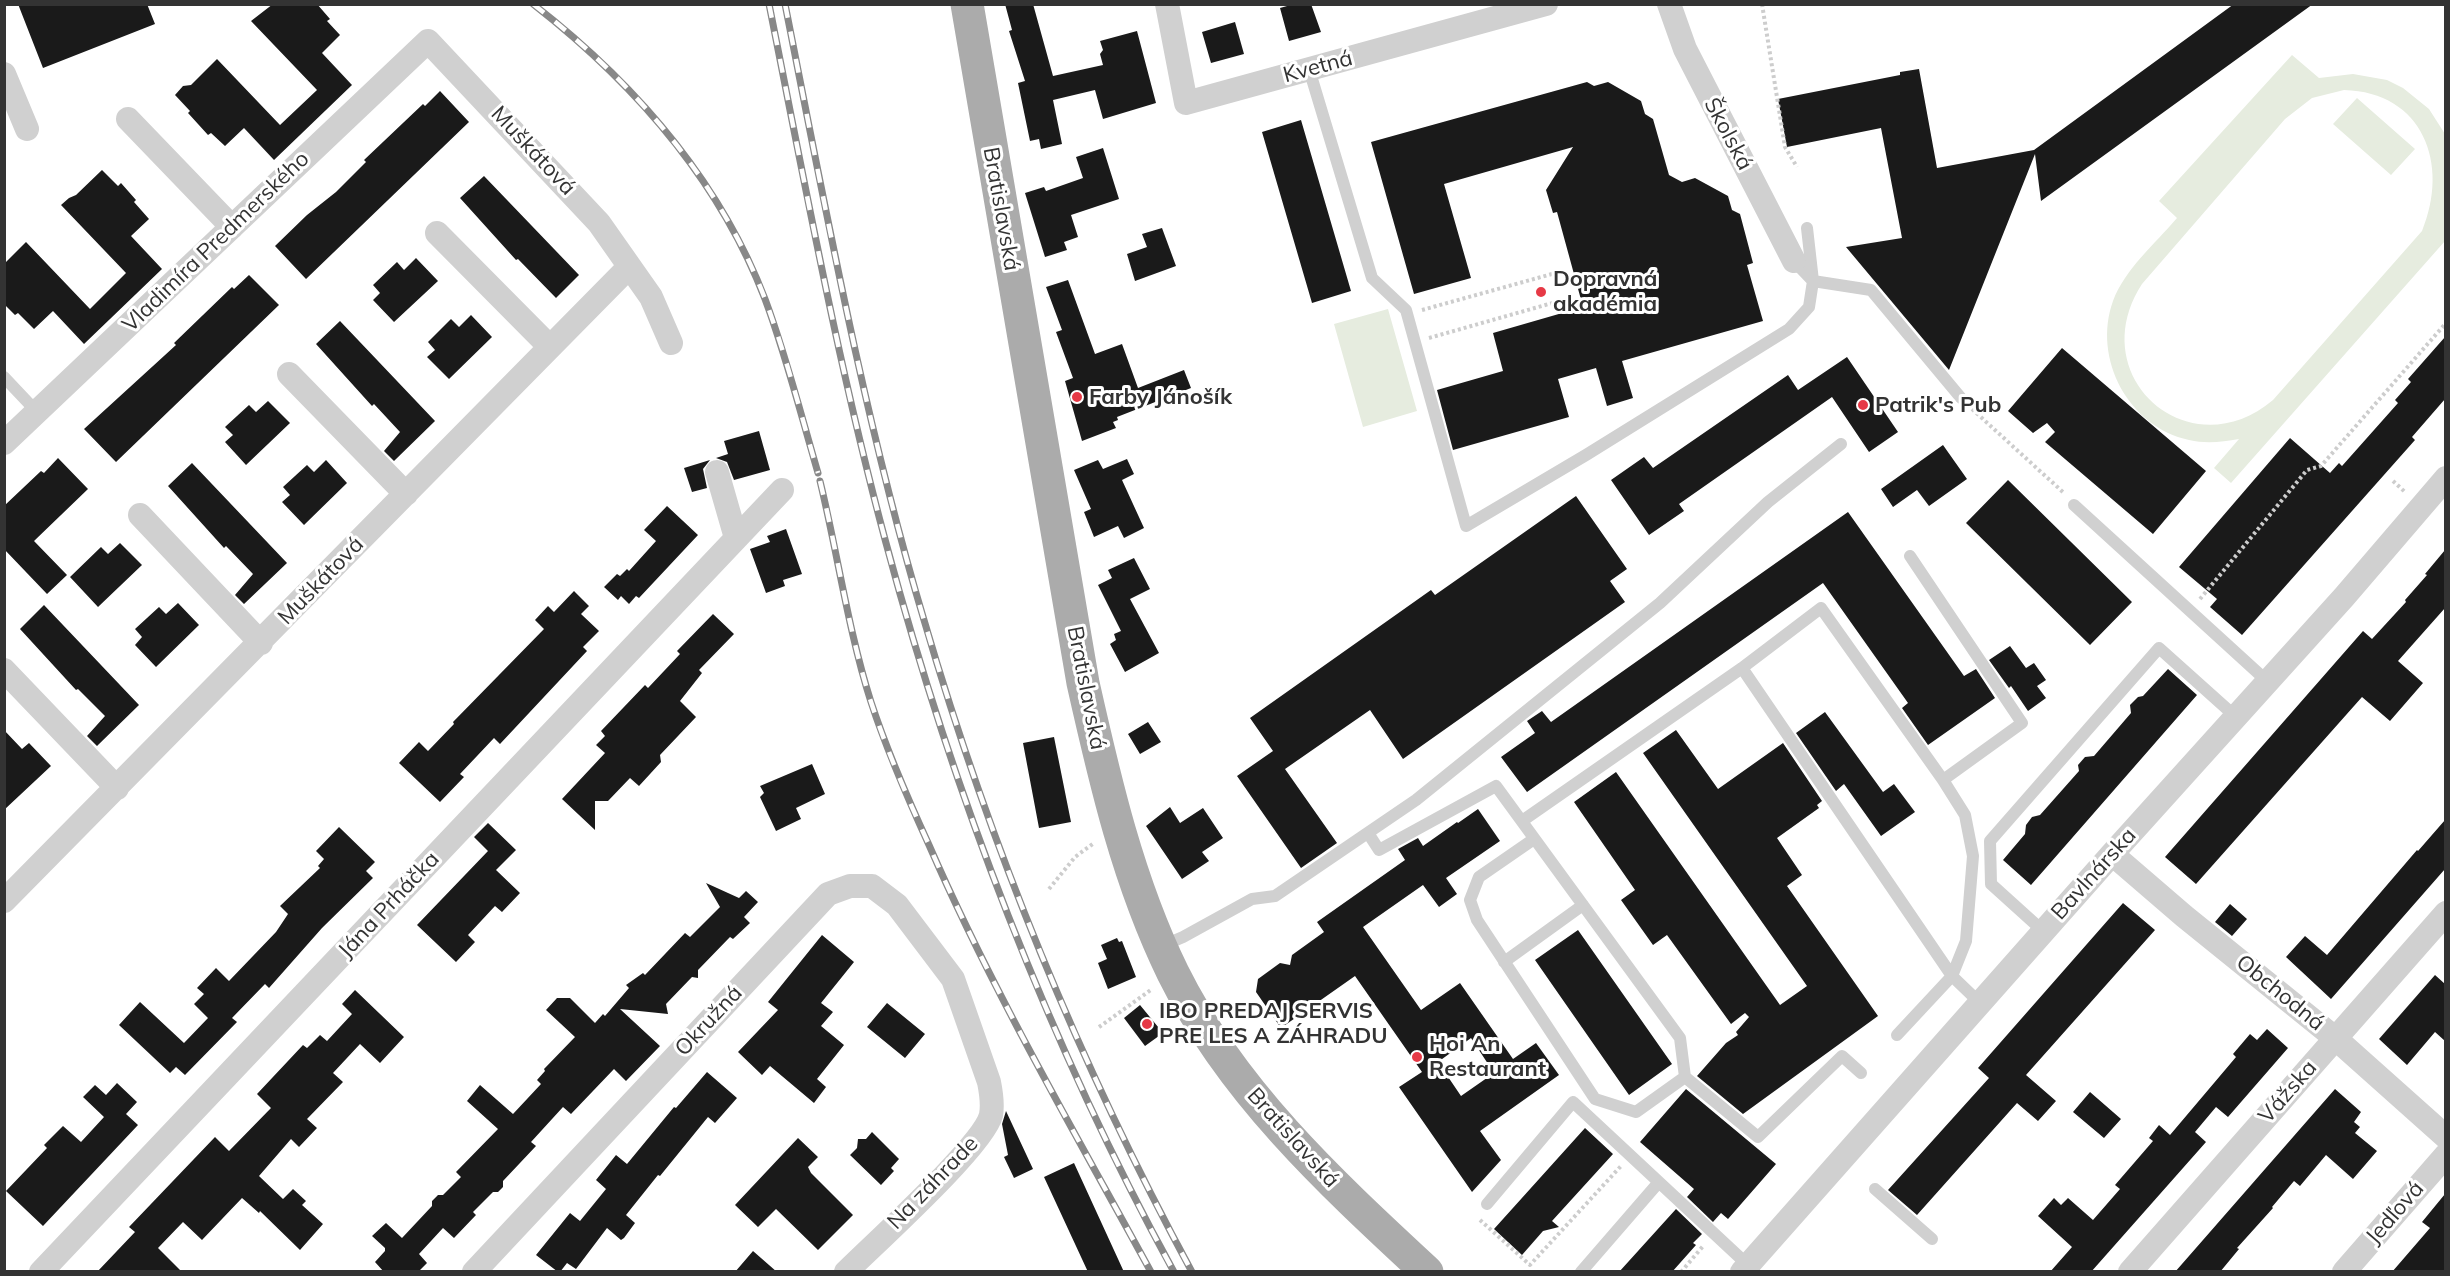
<!DOCTYPE html>
<html>
<head>
<meta charset="utf-8">
<style>
	body { margin:0 }
	#map { position:relative; width:2450px; height:1276px; overflow:hidden; background:#fff; font-family:Mulish,sans-serif }
	canvas { display:block }
	.frame { position:absolute; inset:0; border:6px solid #333; pointer-events:none }
</style>
</head>
<body>
<div id="map">
<canvas width="2450" height="1276"></canvas>
<div class="frame"></div>
</div>
<script>
const c = document.querySelector('canvas').getContext('2d');
c.lineJoin = 'round';
function fillPath(path, color) {
  c.fillStyle = color;
  c.fill(path, 'evenodd');
}
function strokePath(path, color, width, dash) {
  c.strokeStyle = color;
  c.lineWidth = width;
  c.lineCap = dash ? 'butt' : 'round';
  c.setLineDash(dash || []);
  c.stroke(path);
}
function write(font, color, halo, rows, align = 'center') {
  c.font = font + ' Mulish,sans-serif';
  c.lineWidth = 6;
  c.setLineDash([]);
  c.textBaseline = 'middle';
  c.strokeStyle = halo;
  c.fillStyle = color;
  for (const [text, x, y, turn = 0] of rows) {
    c.save();
    c.translate(x, y);
    c.rotate((+turn || 0) * Math.PI / 180);
    c.textAlign = isNaN(turn) ? turn : align;
    if (halo) c.strokeText(text, 0, 0);
    c.fillText(text, 0, 0);
    c.restore();
  }
}
fillPath(new Path2D(`
	M2292,55L2319,78L2353,74L2387,80L2403,88L2429,109L2445,134V241L2231,483L2214,468L2239,439C2222,442 2206,444 2189,440C2129,427 2092,359 2113,301C2125,269 2155,244 2177,218L2159,201ZM2344,90C2423,92 2450,164 2422,231L2273,400C2189,471 2082,376 2142,284L2285,119L2312,98Z
	M2357,98L2415,149L2391,175L2333,124Z
	M1388,309L1417,411L1363,427L1334,324Z`), '#e6ecdf');
fillPath(new Path2D(`
	M18,4H147L155,24L43,68Z
	M273,4H317L330,19L327,21L340,35L322,53L352,85L274,160L244,128L225,146L211,133L208,135L188,113L190,111L175,95L183,86L191,85L217,59L280,125L317,90L251,21Z
	M1005,4H1033L1053,76L1103,65L1100,54L1103,50L1100,41L1137,31L1156,103L1103,119L1095,90L1053,100L1062,144L1041,149L1039,139L1030,141L1018,83L1025,81L1009,31L1012,30Z
	M1294,4H1311L1321,32L1289,41L1280,8Z
	M2234,4H2313L2041,201L2035,154L1949,370L1846,247L1902,238L1881,128L1787,147L1778,99L1900,75V72L1919,69L1937,168L2034,150Z
	M1235,22L1244,54L1211,63L1202,32Z
	M1587,82L1594,86L1608,82L1641,101L1645,114L1653,119L1669,175L1682,182L1695,178L1728,196L1732,210L1740,214L1753,263L1747,265L1763,321L1622,361L1633,398L1607,406L1596,368L1558,379L1569,417L1453,450L1437,390L1503,371L1493,333L1583,307L1557,212L1553,213L1546,190L1573,147L1444,184L1471,278L1414,294L1371,142Z
	M440,91L469,122L306,279L275,246L307,215L336,192L366,162L364,160L423,104L425,106Z
	M1301,120L1351,291L1312,303L1262,132Z
	M1103,148L1119,199L1071,215L1078,237L1064,242L1067,250L1045,257L1025,193L1044,187L1046,191L1083,178L1076,157Z
	M102,170L118,186L121,183L136,200L134,202L149,219L131,236L162,269L84,344L53,311L34,329L18,313L15,315L4,304V264L26,242L90,309L126,273L61,205L69,198L76,195Z
	M484,176L579,275L556,298L518,259L516,260L460,198Z
	M1162,228L1176,266L1135,281L1127,254L1147,247L1142,234Z
	M416,258L438,281L394,322L373,300L380,293L373,285L397,262L404,270Z
	M249,275L279,305L116,462L84,429L176,345L174,343L232,287L234,289Z
	M1068,280L1095,354L1122,344L1138,388L1184,370L1191,388L1117,417L1118,420L1113,422L1116,428L1082,441L1065,381L1073,378L1056,332L1062,330L1046,287Z
	M471,315L492,337L449,379L427,357L435,350L428,342L451,319L459,327Z
	M340,321L435,421L394,461L384,451L400,432L374,404L372,406L316,344Z
	M2445,337V399L2412,437L2415,440L2242,635L2210,607L2217,599L2179,567L2290,438L2330,473L2339,463L2342,466L2398,403L2395,400L2411,382L2408,379Z
	M2062,348L2206,471L2153,534L2045,442L2055,432L2047,423L2033,433L2008,411Z
	M1847,357L1898,432L1869,452L1832,397L1679,504L1684,511L1649,535L1611,480L1644,457L1653,468L1788,375L1798,390Z
	M268,401L290,423L246,465L225,442L233,435L225,427L249,405L256,412Z
	M759,431L770,470L734,480L727,462L716,458L728,454L724,441Z
	M1943,445L1967,479L1929,506L1917,490L1893,507L1881,489Z
	M58,458L88,489L34,541L67,575L47,594L4,549V506L41,471L44,473Z
	M1127,459L1134,474L1122,480L1144,528L1124,538L1118,526L1094,537L1084,512L1091,509L1074,470L1098,460L1103,469Z
	M326,460L347,483L304,525L282,502L290,495L283,487L307,465L314,472Z
	M710,460L703,469L707,488L692,492L684,468Z
	M192,463L287,563L244,604L235,595L253,574L226,546L224,548L168,486Z
	M2008,480L2132,602L2090,645L1966,523Z
	M1576,496L1627,569L1610,581L1625,602L1403,759L1370,710L1285,769L1337,843L1301,868L1237,776L1273,751L1250,718L1431,590L1435,595Z
	M667,506L698,535L639,598L636,596L629,604L621,596L618,600L604,587L617,574L620,576L627,569L629,571L656,541L644,530Z
	M1848,512L1964,676L1976,669L1995,698L1928,745L1902,708L1908,703L1823,583L1527,792L1501,757L1535,733L1527,721L1542,711L1551,722Z
	M786,529L802,574L783,580L785,586L766,593L750,549L770,542L767,536Z
	M120,543L142,565L98,607L70,577L101,547L108,554Z
	M2445,550V608L2398,661L2423,683L2390,721L2362,697L2196,884L2165,857L2363,631L2372,639L2406,602L2405,600L2427,575L2425,574Z
	M1134,558L1150,589L1130,599L1159,653L1125,672L1110,644L1116,640L1114,634L1121,631L1098,585L1112,578L1108,570Z
	M574,591L589,606L581,614L599,631L583,647L587,651L500,744L494,738L460,774L464,777L440,802L399,763L419,742L428,751L454,724L453,722L544,629L535,620L548,606L554,612Z
	M178,603L199,625L156,667L135,645L142,637L135,629L159,607L166,614Z
	M44,605L139,705L97,746L87,736L105,716L78,689L76,690L20,629Z
	M713,614L734,634L699,670L702,673L680,701L696,717L660,755L661,762L639,786L630,778L608,801H595V830L562,799L605,753L596,745L605,736L601,731L645,685L648,688L680,654L677,651Z
	M2010,646L2026,668L2034,663L2046,680L2037,686L2046,698L2028,711L2011,686L2009,688L1989,660Z
	M2168,669L2197,695L2031,885L2003,860L2025,834L2026,825L2032,817L2040,815L2079,771L2078,765L2085,757L2094,756L2131,713L2130,705L2138,697L2143,696Z
	M1825,712L1883,792L1894,784L1915,812L1881,836L1844,784L1836,791L1796,733Z
	M1148,722L1161,742L1140,754L1128,734Z
	M4,730L22,749L29,743L51,766L4,810Z
	M1676,730L1718,789L1783,743L1822,801L1817,805L1819,808L1777,838L1802,875L1787,886L1878,1016L1743,1114L1697,1076L1726,1043L1738,1035L1736,1032L1749,1017L1745,1013L1731,1024L1667,935L1653,945L1621,900L1635,890L1574,802L1616,772L1780,1005L1807,986L1643,753Z
	M1054,737L1071,822L1039,828L1023,743Z
	M812,764L825,794L796,808L801,819L776,831L760,797L764,793L760,786Z
	M1170,807L1180,823L1203,808L1223,838L1202,852L1209,861L1182,879L1146,826Z
	M1478,809L1500,841L1446,878L1457,894L1439,907L1423,885L1363,927L1421,1010L1460,983L1513,1059L1536,1043L1559,1075L1480,1131L1501,1160L1472,1192L1399,1087L1422,1072L1355,976L1281,1028L1256,992L1258,979L1280,963L1290,965L1292,955L1324,932L1317,922L1405,860L1398,849L1418,838L1423,846L1457,822L1458,823ZM1471,1038L1494,1073L1461,1096L1438,1062Z
	M2445,820V869L2331,999L2286,957L2305,936L2327,955L2417,850L2418,851Z
	M488,823L516,850L496,870L520,893L502,912L495,906L468,935L475,942L456,962L417,925L488,851L474,837Z
	M339,827L375,862L366,871L373,878L322,928L269,988L265,984L232,1018L237,1022L185,1075L176,1067L170,1073L119,1025L140,1002L184,1043L208,1018L194,1004L204,994L197,988L216,968L229,981L276,932L288,914L280,906L320,868L318,866L324,859L316,851Z
	M706,883L739,898L746,891L758,902L744,917L750,923L733,939L730,937L698,970V978L692,977L666,1004L668,1014L620,1009L660,1046L626,1081L614,1069L571,1114L563,1107L531,1142L536,1146L503,1181V1187L498,1192H493L473,1212L476,1215L454,1238L443,1228L419,1254L427,1263L418,1272H384L375,1262L385,1251V1248L372,1236L386,1223L402,1238L432,1206V1201L438,1195H443L461,1177L456,1172L498,1129L467,1101L480,1085L513,1114L541,1084L537,1080L545,1071L544,1069L575,1037L546,1010L557,998H570L595,1023L603,1014L605,1016L629,988L626,985L643,973L645,975L685,933L690,937L720,907Z
	M2123,903L2155,930L2026,1075L2056,1101L2038,1121L2017,1103L1917,1215L1888,1190L1989,1078L1978,1068Z
	M2230,904L2247,919L2232,936L2215,922Z
	M1578,930L1672,1064L1629,1095L1535,960Z
	M822,935L854,962L821,1003L833,1012L821,1026L844,1045L817,1079L826,1087L814,1103L770,1066L762,1075L738,1052L778,1010L768,1002Z
	M1117,938L1119,942L1122,941L1136,977L1108,989L1098,963L1107,959L1101,945Z
	M2435,975L2445,984V1041L2435,1032L2407,1065L2379,1039Z
	M355,990L404,1037L380,1063L360,1044L333,1073L343,1082L307,1119L317,1128L299,1147L291,1139L259,1176L283,1199L293,1189L306,1201L302,1205L323,1224L300,1250L260,1211L259,1213L242,1198L202,1240L183,1222L158,1248L182,1272H97L135,1232L129,1227L215,1137L229,1151L271,1108L257,1094L303,1045L307,1048L320,1035L327,1041L352,1014L342,1004Z
	M887,1003L925,1034L905,1058L867,1027Z
	M1140,1005L1163,1033L1145,1046L1124,1018Z
	M2267,1029L2288,1048L2228,1117L2216,1107L2195,1132L2206,1142L2091,1272H2050L2072,1247L2038,1216L2054,1198L2061,1205L2068,1198L2093,1220L2120,1189L2115,1185L2153,1141L2149,1138L2159,1125L2170,1135L2236,1057L2233,1054L2250,1034L2257,1040Z
	M707,1072L737,1098L715,1123L708,1117L660,1176L658,1175L626,1215L635,1223L624,1238L621,1240L607,1228L576,1269L567,1263L560,1272H558L536,1255L570,1213L580,1221L606,1189L596,1180L616,1155L627,1164L674,1107L676,1108Z
	M117,1083L137,1102L126,1114L138,1125L43,1226L6,1191L47,1148L44,1145L63,1126L81,1142L104,1117L83,1097L95,1085L106,1095Z
	M1686,1089L1776,1164L1728,1219L1721,1213L1713,1222L1687,1197L1694,1189L1640,1142Z
	M2335,1089L2361,1112L2354,1122L2360,1127L2355,1133L2377,1151L2353,1179L2326,1155L2300,1186L2294,1181L2272,1207L2273,1208L2237,1248L2239,1249L2220,1272H2175Z
	M2090,1092L2121,1119L2104,1138L2073,1112Z
	M1006,1111L1033,1169L1014,1178L1004,1157L1008,1155L1002,1124Z
	M1585,1128L1613,1154L1552,1221L1559,1227L1543,1231L1522,1255L1494,1229Z
	M872,1132L899,1159L891,1168L894,1171L881,1185L850,1155L857,1148L858,1139H866Z
	M798,1138L818,1157L808,1167L811,1173L853,1215L818,1250L776,1209L758,1227L735,1205Z
	M1074,1163L1124,1272H1088L1044,1177Z
	M2445,1194V1272H2392L2430,1228L2422,1222Z
	M1676,1209L1702,1234L1693,1243L1696,1245L1672,1272H1619Z
	M753,1251L777,1272H735Z`), '#1a1a1a');
strokePath(new Path2D(`
	M1762,4L1785,147L1797,167
	M1422,310L1552,274
	M1429,338L1563,300
	M1972,409L2064,493
	M2393,481L2405,492
	M2200,599L2307,470L2321,466L2446,323
	M1049,889L1075,857L1094,843
	M1099,1027L1152,989
	M1480,1220L1530,1265L1621,1166
	M1681,1272L1704,1245`), '#cdcdcd', 4, [3, 3]);
strokePath(new Path2D(`
	M1309,69L1372,278L1406,310L1466,526L1586,455L1789,329L1809,307L1813,281L1794,261
	M1807,228L1813,281L1871,290L1961,398
	M4,377L37,412
	M2074,505L2268,682
	M1910,556L2022,723L1943,780
	M1742,668L1952,976L1980,1003
	M1522,821L1742,668L1821,608L1943,780L1965,815L1973,856L1966,941L1952,976L1897,1035
	M1368,833L1379,850L1496,786L1680,1038L1685,1077L1636,1112L1595,1099L1477,920L1470,900L1479,877L1534,839
	M2043,931L1991,884L1990,841L2159,648L2236,717
	M1162,946L1183,937L1252,899L1275,896L1416,800L1660,603L1768,502L1841,444
	M1504,962L1583,905
	M1685,1077L1758,1137L1842,1056L1861,1073
	M1875,1189L1932,1239
	M1487,1204L1573,1102L1750,1267
	M1581,1272L1659,1182`), '#d0d0d0', 12);
strokePath(new Path2D(`
	M1167,4L1186,103L1546,4
	M1669,4L1685,49L1794,261
	M4,74L27,129
	M128,119L232,227
	M437,233L550,347
	M289,374L406,494
	M4,443L428,41L599,223L651,297L671,343
	M717,472L736,538
	M140,515L261,643
	M4,670L117,788
	M2112,854L2184,916L2335,1038L2446,1137
	M4,901L629,267
	M41,1272L782,490
	M474,1272L828,894L850,886H872L897,905L953,979L989,1082C991,1092 993,1104 991,1115C984,1145 874,1244 846,1272
	M1742,1272L2112,854L2344,597L2446,478
	M2130,1272L2446,913
	M2344,1272L2446,1155`), '#d0d0d0', 24);
strokePath(new Path2D(`
	M967,4L1083,683C1105,781 1128,881 1173,973C1232,1092 1331,1183 1427,1272`), '#ababab', 33);
const rail = new Path2D(`
	M533,4C633,82 719,179 765,299C786,355 801,415 818,473
	M769,4C805,184 838,365 886,543C953,793 1049,1044 1174,1272
	M785,4C826,211 864,419 924,620C990,846 1080,1065 1192,1272
	M820,481C838,555 848,630 871,702C887,751 908,799 929,845C993,992 1074,1131 1151,1272`);
strokePath(rail, '#888', 7);
strokePath(rail, '#fff', 4.5, [14]);
for (const [x, y, r, color] of [
	[1541,292,6,"#e63946"],
	[1077,397,6,"#e63946"],
	[1863,405,6,"#e63946"],
	[1147,1024,6,"#e63946"],
	[1417,1057,6,"#e63946"]
]) {
  const dot = new Path2D();
  dot.arc(x, y, r, 0, 2 * Math.PI);
  c.fillStyle = color;
  c.fill(dot);
  strokePath(dot, '#fff', 2);
}
write('22px', '#333', '#fff', [
	["Kvetná",1318,67,-15],
	["Školská",1728,134,62],
	["Muškátová",533,151,47],
	["Bratislavská",1001,209,80],
	["Vladimíra Predmerského",216,242,-44],
	["Muškátová",321,581,-46],
	["Bratislavská",1086,688,79],
	["Bavlnárska",2094,874,-48],
	["Jána Prháčka",389,905,-47],
	["Obchodná",2280,993,39],
	["Okružná",709,1021,-47],
	["Vážska",2288,1092,-49],
	["Bratislavská",1293,1138,48],
	["Na záhrade",933,1183,-46],
	["Jedľová",2395,1213,-49]
]);
write('bold 22px', '#333', '#fff', [
	["Dopravná",1553,279],
	["akadémia",1553,304],
	["Farby Jánošík",1089,397],
	["Patrik's Pub",1875,405],
	["IBO PREDAJ SERVIS",1159,1011],
	["PRE LES A ZÁHRADU",1159,1036],
	["Hoi An",1429,1044],
	["Restaurant",1429,1069]
], 'left');
</script>
</body>
</html>
